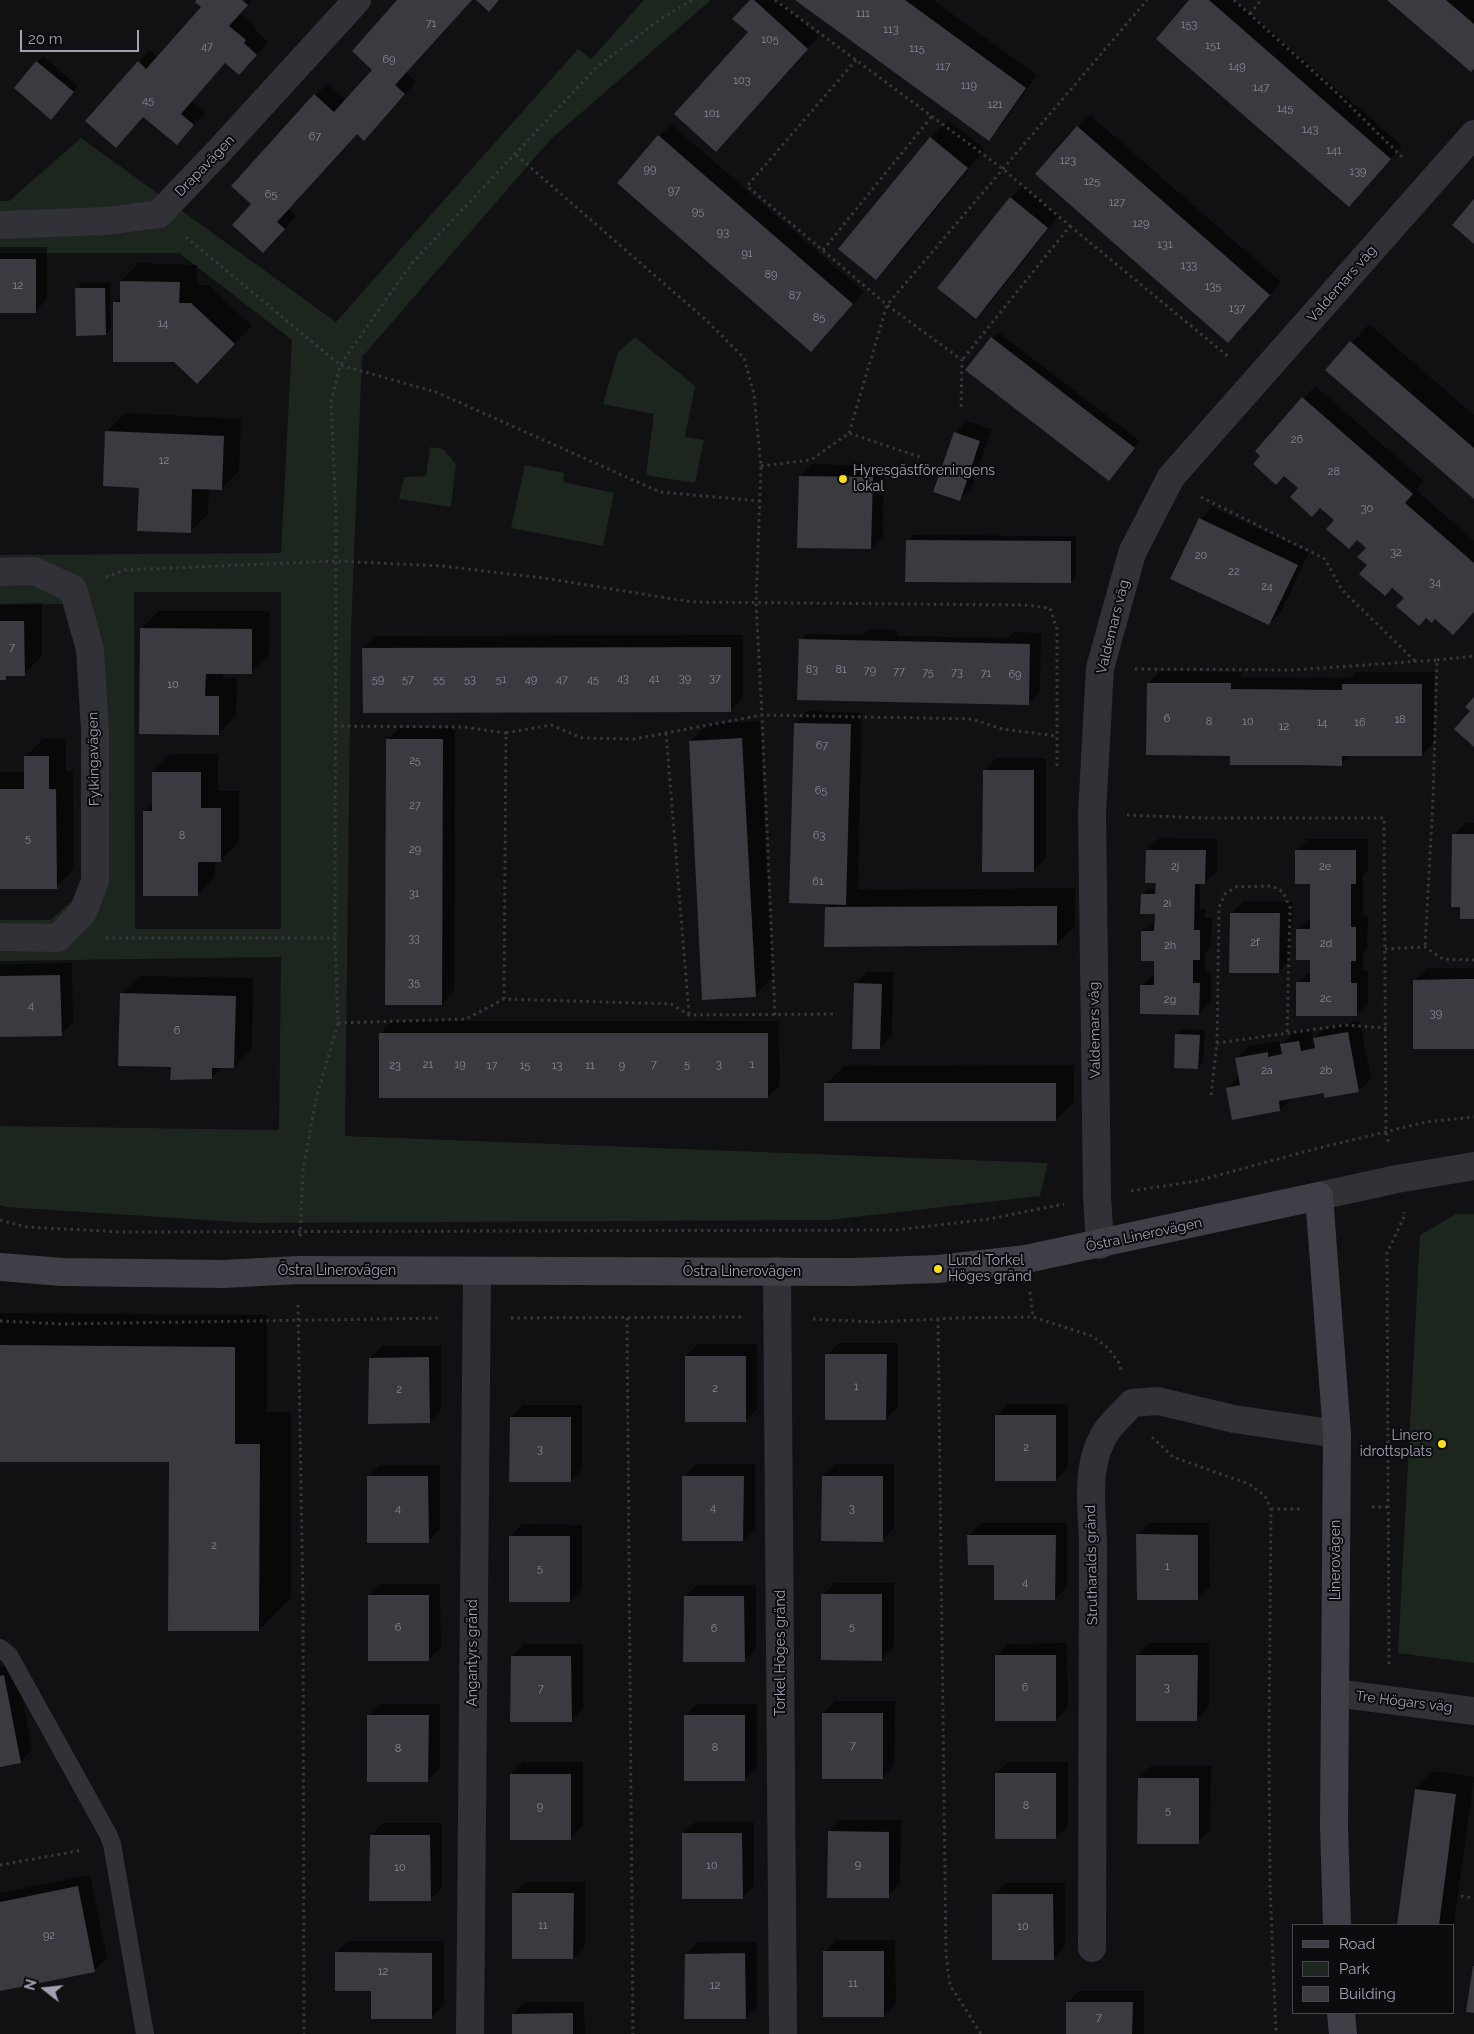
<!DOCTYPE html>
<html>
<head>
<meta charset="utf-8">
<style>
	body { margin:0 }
	#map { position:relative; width:1474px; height:2034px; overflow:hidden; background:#111012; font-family:Raleway,sans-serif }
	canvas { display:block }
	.legend { position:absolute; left:1292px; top:1924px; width:162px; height:90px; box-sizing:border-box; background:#0c0b0d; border:1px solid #484850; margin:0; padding:6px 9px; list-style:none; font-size:15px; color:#a1a3b4 }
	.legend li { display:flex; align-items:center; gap:10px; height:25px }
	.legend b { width:25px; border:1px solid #484850 }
	.north { position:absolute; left:20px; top:1964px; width:50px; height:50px; -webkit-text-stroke:4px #0c0b0d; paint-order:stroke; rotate:286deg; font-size:14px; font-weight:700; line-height:20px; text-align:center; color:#a1a3b4 }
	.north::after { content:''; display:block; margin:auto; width:18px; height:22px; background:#a1a3b4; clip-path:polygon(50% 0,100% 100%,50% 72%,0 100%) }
	.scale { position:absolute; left:20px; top:30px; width:119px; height:22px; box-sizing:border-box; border:2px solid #a1a3b4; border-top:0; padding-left:6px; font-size:15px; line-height:18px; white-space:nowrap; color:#a1a3b4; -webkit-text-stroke:4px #0c0b0d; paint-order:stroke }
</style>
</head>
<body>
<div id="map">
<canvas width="1474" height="2034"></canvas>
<ul class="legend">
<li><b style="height:6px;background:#3f3f47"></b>Road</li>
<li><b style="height:14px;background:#1d251f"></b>Park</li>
<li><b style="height:14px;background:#3a3a40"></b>Building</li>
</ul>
<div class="north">N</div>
<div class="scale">20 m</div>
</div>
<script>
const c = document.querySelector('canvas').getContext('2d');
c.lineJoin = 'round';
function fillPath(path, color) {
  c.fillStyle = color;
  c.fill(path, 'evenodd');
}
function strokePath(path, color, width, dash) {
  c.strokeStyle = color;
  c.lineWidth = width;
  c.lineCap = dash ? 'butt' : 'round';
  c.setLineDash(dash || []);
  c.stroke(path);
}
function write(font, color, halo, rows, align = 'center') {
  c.font = font + ' Raleway,sans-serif';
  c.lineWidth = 4;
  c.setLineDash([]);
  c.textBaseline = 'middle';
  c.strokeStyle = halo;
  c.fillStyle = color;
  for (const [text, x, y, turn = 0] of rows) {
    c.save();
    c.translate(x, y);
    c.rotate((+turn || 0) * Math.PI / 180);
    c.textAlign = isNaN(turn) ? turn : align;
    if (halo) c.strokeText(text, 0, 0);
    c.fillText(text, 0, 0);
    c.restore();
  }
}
fillPath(new Path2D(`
	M644,0H711L551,139L362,357L351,631L345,1136L1048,1163L1040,1196L829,1220L253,1223L5,1207L0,1205V1126L279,1130L281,957L0,961V920H50L81,893L83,664L64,604L0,605V555L281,553L292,340L179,253H0V201H9L81,138L336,322L578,49L591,59ZM134,592H281V929H135Z
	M635,337L695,386L685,437L704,440L695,483L646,475L654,414L603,404L618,352Z
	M430,447L443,449L456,464L451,507L399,499L404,477L426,476Z
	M525,465L564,473L563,482L614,493L603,546L511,528Z
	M1456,1214H1474V1663L1398,1653L1420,1235Z`), '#1d251f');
fillPath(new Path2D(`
	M198,0H252L240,14L257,28L255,30L268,42L251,62H226L192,101L205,113L177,143L139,62L150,50L158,57L203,7Z
	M399,0H471L406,72L416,82L376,127L357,133L288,209L296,216L275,240L253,204L233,186L327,83L346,100L374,70Z
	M751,0H779L819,36L728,138L750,32Z
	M797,0H933L1037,75L1000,127L988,139Z
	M1191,0H1235L1402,146L1349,205Z
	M1389,0H1474V67Z
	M43,56L78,86L56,112L16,88Z
	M1090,115L1281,282L1228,342L1078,127Z
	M948,120L985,149L894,260L876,278L931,138Z
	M671,124L864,292L823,338L659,136Z
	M1023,186L1059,215L988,306L976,317L939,288L1011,198Z
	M0,247H47V299L35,312H0Z
	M139,263L197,265V285H209L252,326L215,364L115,303L121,296V281Z
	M110,282L111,328L106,334L77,289L82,283Z
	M1369,324L1474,415V497L1327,370Z
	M998,332L1140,441L1109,480L967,370Z
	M1315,386L1424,481L1416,490L1474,541V611L1436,618L1405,597L1369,565L1368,548L1257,450Z
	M125,413L241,419L239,471L221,489L209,488L208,514L190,532L141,487L107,431Z
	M967,421L992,429L971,488L959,500L955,433Z
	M812,464L884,466L883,536L871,548L800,476Z
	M1212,507L1309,552L1281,612L1269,624L1200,519Z
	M913,535L1076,536V576L1070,582L907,541Z
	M42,603V656L24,674L10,675L5,679H0V604Z
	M159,611H270L269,654L251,672H223V678H237L236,716L218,734L141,629Z
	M870,629L897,630V636L1008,638L1014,632L1041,633L1040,692L1028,704L800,640L806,634L863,635Z
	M743,635V698L731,710L363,648L375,636Z
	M1160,671L1242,672V677L1350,678L1356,672H1434V743L1422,755H1351L1341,764L1231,754L1148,683Z
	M807,711L862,713L858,890L1075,888V926L1057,944L826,908L830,903L795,723Z
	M760,721L773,977L755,995L690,742L708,724Z
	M399,728H455L454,991L442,1004L387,740Z
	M66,738V771H73L74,869L56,887L0,845V772H25V757L43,739Z
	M171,754H218V791H239V842L221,860H215V877L197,895L144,811L153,802V772Z
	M996,758H1046V858L1034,870L984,771Z
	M1466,823H1474V918L1454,835Z
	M1159,838L1217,839V871L1204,883L1200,884V909H1206L1205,918H1212L1211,947L1205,953V972H1211V1001L1199,1014L1142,985L1155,973V960L1142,932L1156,920V913L1142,895L1148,889H1156L1157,882L1147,850Z
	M1308,839H1368V870L1363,875V915L1368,916L1367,948L1363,953V971H1368V1003L1356,1015L1297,983L1312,971L1311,958L1298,929L1311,917V882L1296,851Z
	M1244,901L1292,902L1290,960L1278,972L1232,913Z
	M72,963L73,1022L61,1034L0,1036V965Z
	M1427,968H1474V1048L1415,980Z
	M867,972H893L892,1036L880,1048L855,984Z
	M139,976L253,978L252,1049L234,1067H223L211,1078L172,1066L121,994Z
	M392,1021H779L780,1085L768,1097L380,1034Z
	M1360,1021L1371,1079L1359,1091L1325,1092L1292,1098L1280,1110L1227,1088L1240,1076L1236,1058L1249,1046L1280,1041V1046L1293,1033L1311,1029L1313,1040L1326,1027Z
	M1182,1029L1205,1030L1203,1062L1198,1068L1176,1035Z
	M1074,1065V1102L1056,1120L826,1084L844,1066Z
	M0,1313L267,1315V1412H291V1598L259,1630L170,1460H0Z
	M839,1343H898V1407L886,1419L827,1355Z
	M698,1344H757L758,1408L745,1421L686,1356Z
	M382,1346H441V1410L429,1422L370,1358Z
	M1008,1404H1068V1468L1056,1480L996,1416Z
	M523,1405H582V1469L570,1481L511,1417Z
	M696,1464H755V1528L743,1540L684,1476Z
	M835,1464H894V1528L882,1540L823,1476Z
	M380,1465H440V1529L428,1541L368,1477Z
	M981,1523H1067V1587L1055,1599L996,1564L969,1535Z
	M1150,1523H1209L1210,1587L1198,1599L1138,1535Z
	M522,1524L582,1525V1589L570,1601L510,1537Z
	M835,1583H894V1647L882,1659L823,1595Z
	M381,1584H440L441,1648L428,1660L369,1596Z
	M697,1585H756V1649L744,1661L685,1597Z
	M1067,1643L1068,1708L1055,1720L996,1656L1008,1644Z
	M1150,1643H1209V1707L1197,1719L1138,1655Z
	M524,1644H583V1708L571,1721L512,1657Z
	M16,1664L32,1750L20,1762L0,1766V1667Z
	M835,1701H895L894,1765L882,1778L823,1713Z
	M381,1704H440V1768L428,1780L369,1716Z
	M697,1704H757V1768L745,1780L685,1716Z
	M523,1762H583V1826L570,1838L511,1774Z
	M1008,1762H1068V1826L1055,1838L996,1774Z
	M1151,1766H1211L1210,1830L1198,1842L1139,1778Z
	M1434,1771L1474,1777L1453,1931V1925H1398L1416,1789Z
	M841,1820H901L900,1884L888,1896L829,1832Z
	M695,1822H754V1886L742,1898L683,1834Z
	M383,1823H442V1888L430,1900L371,1835Z
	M90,1875L107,1958L95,1970L0,1989V1893Z
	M526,1882H585V1946L573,1958L513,1894Z
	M1006,1883H1065V1947L1053,1959L994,1895Z
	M836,1940H895L896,2004L884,2016L824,1952Z
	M348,1941H444V2005L432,2017L372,1990L336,1953Z
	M698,1942H757V2006L745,2018L686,1954Z
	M1079,1991H1144V2034H1067V2003Z
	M525,2002H584L585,2034H513V2014Z`), '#0007');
fillPath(new Path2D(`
	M196,0H242L248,5L229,26L246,40L244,43L257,55L239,75L225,63L181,114L194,125L177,145L143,117L116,148L85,121L138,61L146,69L201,7L195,2Z
	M397,0H472L395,85L405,94L364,141L357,134L277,222L285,229L263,253L232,225L251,204L231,186L314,94L334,112L351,93L372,70L352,51Z
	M476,0H499L489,12Z
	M750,0H754L808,49L716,152L674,114L748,32L732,19Z
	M795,0H905L1026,88L989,141Z
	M1189,0H1209L1391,159L1349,207L1156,39Z
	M1387,0H1446L1474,24V69L1471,72Z
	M36,61L74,92L51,120L14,88Z
	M1077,126L1270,295L1228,343L1035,174Z
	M658,135L853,304L811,352L617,183Z
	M930,137L968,168L876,280L838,249Z
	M1010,197L1048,228L976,319L937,288Z
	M1474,199V244L1452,225Z
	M0,259H36V313H0Z
	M120,281L180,282L179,303H191L235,344L197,384L174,362H113V302H120Z
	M75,288H105L106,335L76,336Z
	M991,337L1135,448L1109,481L965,370Z
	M1350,341L1474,448V499L1325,370Z
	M1302,397L1413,494L1405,503L1474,563V612L1453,635L1435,619L1432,623L1426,618L1419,626L1396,606L1404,598L1392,588L1385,596L1359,574L1367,565L1357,557L1366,548L1357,540L1349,549L1326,529L1334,520L1320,508L1312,517L1290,497L1298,488L1284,476L1276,485L1253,464L1260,456L1255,451Z
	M105,431L224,436L222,490L192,489L191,533L137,531L139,488L103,486Z
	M954,432L980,441L960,501L933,492Z
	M799,476L873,477L871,549L797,548Z
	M1199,518L1298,565L1269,625L1170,579Z
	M906,540L1071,541V583L905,582Z
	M0,621H24L25,676H6V680H0Z
	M140,628L252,629V674H206L205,696H219V735L139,734Z
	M799,639L1030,644L1029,705L797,700Z
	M731,647V712L363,713L362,648Z
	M1147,683H1231V689L1342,690V684H1422V756H1342V766L1302,765H1230V756L1146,755Z
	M1474,697V747L1454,729L1470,711L1465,707Z
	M794,723L851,724L846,905L789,903Z
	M742,738L756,997L702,1000L689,741Z
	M386,739H443L442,1005H385Z
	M24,756H49V789H56L57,889H0V789H24Z
	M983,770H1034V872H982Z
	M152,772H201V808H221V862H198V896H143V811H152Z
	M1452,834H1474V919H1460V907H1451Z
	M1146,850H1206L1205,884H1195L1194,930H1200V960H1193V983H1200L1199,1015L1140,1014V985H1154V961H1141V931H1154L1155,914H1140L1141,894H1155L1156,883H1145Z
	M1295,850H1356V884H1351V927H1356V961H1351V983H1357V1016H1296V982H1310V960H1296V929H1310V884H1295Z
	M1057,906V945L824,947L825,907Z
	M1230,913H1280L1279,973H1229Z
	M60,975L62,1036L0,1037V976Z
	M1459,979H1474V1049H1413V980Z
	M854,983L882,984L880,1049H852Z
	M120,993L236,996L234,1068H212V1079L170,1080L171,1067L118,1066Z
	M1348,1032L1359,1092L1324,1098V1093L1279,1101L1280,1111L1232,1120L1226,1088L1240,1085L1235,1058L1268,1052V1057L1282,1054L1280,1044L1299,1041L1301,1051L1315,1048L1313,1038Z
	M379,1033H768V1098H379Z
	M1175,1034L1200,1035L1198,1069L1174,1068Z
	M824,1083H1056V1121H824Z
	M0,1345L235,1347V1444H260L259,1631H168L169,1462H0Z
	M825,1354H887L886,1420H825Z
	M685,1356H746V1422H685Z
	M429,1357L430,1423L368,1424L369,1358Z
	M995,1415H1056V1481H995Z
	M510,1417H571V1482H509Z
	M367,1476H428L429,1543H367Z
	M682,1476H744L743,1541H682Z
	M822,1476H883V1542L821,1541Z
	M1136,1534L1198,1535V1600H1137Z
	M967,1535H1056L1055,1600H994V1565H968Z
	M509,1536H570V1602H509Z
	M821,1594H882V1661L821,1660Z
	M368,1595H429V1661H368Z
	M684,1596H744L745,1662H683Z
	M995,1655H1056V1721H995Z
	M1136,1655H1198L1197,1721H1136Z
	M511,1656H571L572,1722H510Z
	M4,1675L21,1763L0,1767V1676Z
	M822,1713H883V1779H822Z
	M367,1715H429L428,1782H367Z
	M684,1715H745V1781H684Z
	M995,1773H1056V1839H995Z
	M510,1774H571V1840H510Z
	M1138,1778H1199V1844H1137Z
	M1415,1789L1456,1794L1439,1925H1397Z
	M828,1831L889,1832V1898H827Z
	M682,1833H742L743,1899H682Z
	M370,1835H430L431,1901H369Z
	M78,1886L95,1972L0,1991V1902Z
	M512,1893H574L573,1959H512Z
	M992,1894H1053L1054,1960H992Z
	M823,1951H884V2017H823Z
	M335,1952L432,1953V2019H371V1991H335Z
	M745,1953L746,2019H684L685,1954Z
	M1473,1966H1474V2013L1466,2012Z
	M1066,2002H1133L1132,2034H1066Z
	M573,2013V2034H512V2014Z`), '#3a3a40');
strokePath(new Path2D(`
	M775,0L1003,169L1070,226L962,360
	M1234,0L1336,92L1405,160
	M1250,14L1261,0
	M856,60L747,186L887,305L962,360L961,409
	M1070,226L1230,358
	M186,237L340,365L436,392L660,492L760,501
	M823,250L932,116
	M849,433L887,305L1147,0
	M761,466L811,460L849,433L923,458
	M1201,497L1325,559L1342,590L1415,661
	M106,577L125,570L336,561L442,566L544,578L692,602L1024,605L1050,608L1057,629V770
	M1437,660L1474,656
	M1135,669L1293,670L1437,660L1433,800L1425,947
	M335,726L463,727L506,733L504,999
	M506,733L551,725L582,738L634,739L762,715L756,603L761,466L754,394L744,358L706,320L515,154
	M666,733L689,1014
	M1127,815L1208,818H1384L1386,1132L1389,1145
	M106,938H335
	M1385,949L1425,947L1443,959L1474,960
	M775,1015L762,715L972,719L1002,729L1057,736
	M338,1023L466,1019L504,999L671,1004L689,1015L837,1014
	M1217,1043L1219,907L1225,894L1236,887L1272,886L1283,892L1290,908L1287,1033
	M1211,1095L1217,1043L1345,1025L1386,1028
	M1131,1191L1197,1181L1311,1150L1426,1122L1474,1117
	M0,1220L27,1227L123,1232L897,1230L989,1219L1064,1204
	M300,1236L303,1171L316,1099L338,1023L335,938L336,516L331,402L340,365L412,263L597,67L659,20L692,0
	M1030,1292L1033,1317
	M298,1305L303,1603L304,2034
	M511,1318L742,1317
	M627,1318L633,2034
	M813,1319L876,1322L958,1318L1033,1317L1092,1336L1108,1348L1119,1363L1121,1370
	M938,1319L946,1955L950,1985L981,2034
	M0,1321L62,1324L442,1318
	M1152,1437L1173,1457L1249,1484L1265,1496L1271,1509L1269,1740L1270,1887L1276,2034
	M1372,1507H1389
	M1271,1509H1303
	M1389,1664L1387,1253L1405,1215L1404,1212
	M0,1865L83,1850
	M1461,1896L1474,1898`), '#37383e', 3, [2.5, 4]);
strokePath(new Path2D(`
	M0,1648L9,1655L108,1834L112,1844L145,2034`), '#313137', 18);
strokePath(new Path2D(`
	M0,225L107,221L159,214L221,149L357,0
	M0,572L34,571L73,589L90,649L95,730V881L83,912L58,938L0,937
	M1319,1196L1397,1179L1474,1166
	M1100,1245L1097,1196L1092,813L1100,668L1132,553L1171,477L1474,134
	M777,1271L783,2034
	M1335,1693L1474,1711
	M1092,1948L1093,1544C1092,1506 1084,1463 1108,1429C1115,1420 1124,1412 1132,1403L1158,1401L1234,1419L1337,1434
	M470,2034L477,1272`), '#313137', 28);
strokePath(new Path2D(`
	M0,1267L62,1272L224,1274L298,1270L853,1272L938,1269L1026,1259L1319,1196L1337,1434L1334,1826L1337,1925
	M1341,2013L1343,2034`), '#3f3f47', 28);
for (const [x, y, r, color] of [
	[843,479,5,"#fcde1f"],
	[938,1269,5,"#fcde1f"],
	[1442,1444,5,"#fcde1f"]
]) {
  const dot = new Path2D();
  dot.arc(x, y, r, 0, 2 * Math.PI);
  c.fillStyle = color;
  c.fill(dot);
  strokePath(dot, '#0c0b0d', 2);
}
write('11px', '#878997', null, [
	["111",863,14],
	["71",431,24],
	["153",1189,25],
	["113",891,30],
	["105",770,40],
	["151",1213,46],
	["47",207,47],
	["115",917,49],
	["69",389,60],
	["117",943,67],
	["149",1237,67],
	["103",742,81],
	["119",969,86],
	["147",1261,88],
	["45",148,101],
	["121",995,105],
	["145",1285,109],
	["101",712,114],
	["143",1310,130],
	["67",315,137],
	["141",1334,151],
	["123",1068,161],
	["99",650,170],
	["139",1358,172],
	["125",1092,182],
	["97",674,191],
	["65",271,195],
	["127",1117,203],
	["95",698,212],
	["129",1141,224],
	["93",723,233],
	["131",1165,245],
	["91",747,254],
	["133",1189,266],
	["89",771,275],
	["12",18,286],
	["135",1213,287],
	["87",795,296],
	["137",1237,309],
	["85",819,318],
	["14",163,324],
	["26",1297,440],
	["12",164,461],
	["28",1334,472],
	["30",1367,509],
	["32",1396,553],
	["20",1201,556],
	["22",1234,572],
	["34",1435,583],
	["24",1267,587],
	["7",12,648],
	["83",812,670],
	["81",841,670],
	["79",870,671],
	["77",899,672],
	["75",928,673],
	["73",957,673],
	["71",986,674],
	["69",1015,675],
	["43",623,679],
	["41",654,679],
	["39",685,679],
	["37",715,679],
	["59",378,680],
	["57",408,680],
	["55",439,680],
	["53",470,680],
	["51",501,680],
	["49",531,680],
	["47",562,680],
	["45",593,680],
	["10",173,685],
	["6",1167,719],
	["18",1400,720],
	["8",1209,722],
	["10",1248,722],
	["14",1322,723],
	["16",1360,723],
	["12",1284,727],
	["67",822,746],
	["25",415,761],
	["65",821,791],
	["27",415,806],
	["8",182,836],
	["63",819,836],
	["5",28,839],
	["29",415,850],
	["2j",1175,867],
	["2e",1325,867],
	["61",818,882],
	["31",414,894],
	["2i",1167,904],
	["33",414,939],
	["2f",1255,943],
	["2d",1326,944],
	["2h",1170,946],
	["35",414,983],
	["2c",1326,999],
	["2g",1170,1000],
	["4",31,1006],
	["39",1436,1014],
	["6",177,1031],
	["21",428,1065],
	["19",460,1065],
	["7",654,1065],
	["5",687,1065],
	["3",719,1065],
	["1",752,1065],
	["23",395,1066],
	["17",492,1066],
	["15",525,1066],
	["13",557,1066],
	["11",590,1066],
	["9",622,1066],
	["2a",1267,1071],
	["2b",1326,1071],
	["1",856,1387],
	["2",715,1389],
	["2",399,1390],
	["2",1026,1448],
	["3",540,1450],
	["4",713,1508],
	["4",398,1509],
	["3",852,1509],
	["2",214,1546],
	["1",1167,1567],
	["5",540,1569],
	["4",1025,1583],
	["5",852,1627],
	["6",398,1628],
	["6",714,1629],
	["6",1025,1688],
	["3",1167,1688],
	["7",541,1689],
	["7",853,1746],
	["8",715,1748],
	["8",398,1749],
	["8",1026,1806],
	["9",540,1807],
	["5",1168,1811],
	["9",858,1865],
	["10",712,1866],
	["10",400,1868],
	["11",543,1926],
	["10",1023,1927],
	["92",49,1936],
	["12",383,1972],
	["11",853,1984],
	["12",715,1986],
	["7",1099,2018]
]);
write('14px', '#a1a3b4', '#0c0b0d', [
	["Drapavägen",205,166,-46],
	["Valdemars väg",1342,284,-49],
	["Valdemars väg",1113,627,-76],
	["Fylkingavägen",94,759,-91],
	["Valdemars väg",1095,1030,-91],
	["Östra Linerovägen",1144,1235,-12],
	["Östra Linerovägen",337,1271],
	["Östra Linerovägen",742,1272],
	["Linerovägen",1336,1560,-90],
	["Strutharalds gränd",1092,1565,-91],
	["Angantyrs gränd",473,1653,-90],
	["Torkel Höges gränd",781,1653,-90],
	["Tre Högars väg",1404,1702,7]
]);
write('14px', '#a1a3b4', '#0c0b0d', [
	["Hyresgästföreningens",853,471],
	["lokal",853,487],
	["Lund Torkel",948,1261],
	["Höges gränd",948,1277],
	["Linero",1432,1436,"right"],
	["idrottsplats",1432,1452,"right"]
], 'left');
</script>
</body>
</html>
